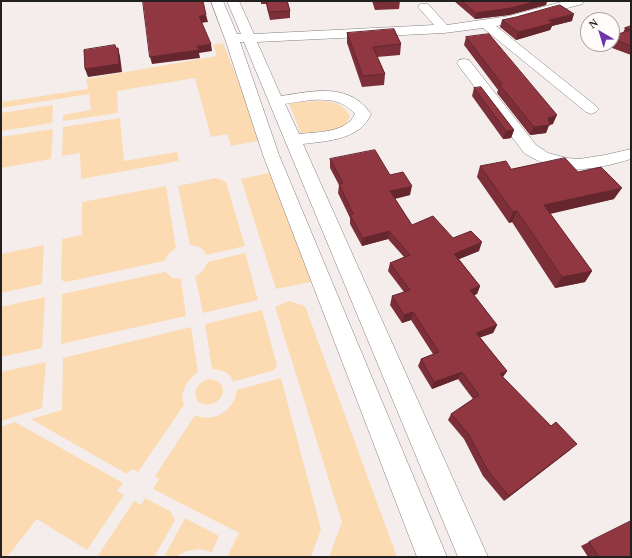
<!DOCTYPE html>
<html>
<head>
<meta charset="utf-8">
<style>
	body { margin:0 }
	#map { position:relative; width:632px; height:558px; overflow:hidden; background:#f4edec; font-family:Georgia,serif }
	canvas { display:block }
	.frame { position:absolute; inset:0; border:2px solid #232020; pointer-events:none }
	.north { position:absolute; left:580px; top:12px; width:40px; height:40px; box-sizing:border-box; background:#fffcfb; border:1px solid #a7a4a3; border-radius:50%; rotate:322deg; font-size:11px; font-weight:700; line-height:16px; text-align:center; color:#232020 }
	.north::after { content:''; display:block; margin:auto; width:14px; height:18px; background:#6f34aa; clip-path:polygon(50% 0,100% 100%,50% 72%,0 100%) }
</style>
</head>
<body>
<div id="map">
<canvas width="632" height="558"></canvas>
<div class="frame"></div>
<div class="north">N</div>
</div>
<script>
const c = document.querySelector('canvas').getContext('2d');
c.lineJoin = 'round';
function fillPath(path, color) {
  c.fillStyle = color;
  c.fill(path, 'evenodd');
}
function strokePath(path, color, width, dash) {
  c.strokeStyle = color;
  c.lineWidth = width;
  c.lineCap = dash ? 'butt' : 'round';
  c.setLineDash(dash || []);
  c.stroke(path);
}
fillPath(new Path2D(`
	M223,43L262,140L231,146L227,134L211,137L195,78L117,91L118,113L63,121V115L91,110L89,94L1,108V102L88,89L86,79L217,56L213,45Z
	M320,101C332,101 345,104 350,117L346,125L340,129L301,134L289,103Z
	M53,105L52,123L1,131V113Z
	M120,118L124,161L177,152L179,161L81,179L80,153L62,156L63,127Z
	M53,129L51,159L1,168V137Z
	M273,172L316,281L276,289L241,179Z
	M216,178L226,182L245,246L206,255C204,248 197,246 190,245L178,186Z
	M166,186L176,248L168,254L164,261L66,282L61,280L62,239L82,235V202Z
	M44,245L42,284L1,293V254Z
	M245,253L258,300L203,313L195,276L202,272L208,262Z
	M165,272L173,278L181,279L186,316L61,344L62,294Z
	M45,297L42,348L1,357V307Z
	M289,301L305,306L397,557H329L342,522L275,307Z
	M262,310L277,366L274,370L233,382C231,372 222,370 212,369L205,324Z
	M191,327L198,372C188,379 179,392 184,405L138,472L132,469L127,474L31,419L62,410L63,358Z
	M46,362L42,408L1,421V372Z
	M281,378L321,529L311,557H227L239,533L153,489L159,479L155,476L195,415C207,422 227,415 233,402C235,399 236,394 237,390Z
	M209,379L218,381C232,394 213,411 198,402L195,394C196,386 201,381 209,379Z
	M15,422L123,483L117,491L124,495L87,550L37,519L7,557H1V427Z
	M145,498L170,511L175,520L154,557H97L134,501L141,505Z
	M185,518L219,536L212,552L200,549L186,551L176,557H164Z`), '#fcdbb3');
const minor = new Path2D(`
	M211,1H223L237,34H241L227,1H239L254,34L434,25L418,7L420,4H428L447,25L509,16L565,1H584L582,4L514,23L496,26L596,106L599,109L596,112L591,114L586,112L483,28L444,33L257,42L281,96C314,91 349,82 371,114C360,140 327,141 303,144L488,557H458L244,42H240L279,155L447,557H417L263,155L225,39ZM311,100C329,99 343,100 355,114C347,133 316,132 299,134L285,104Z
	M464,59L469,60L536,145L548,153L567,158L579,159L605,155L631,149V159C591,171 561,176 524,153L459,66L457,63L459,60Z`);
strokePath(minor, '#847e7c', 1);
fillPath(minor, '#fff');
fillPath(new Path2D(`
	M261,1H293L288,2L290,11V18L270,20L266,4H261Z
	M372,1H400L399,9L375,10Z
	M454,1H547L546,5L509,15L475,19Z
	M502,20L572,21L552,26L550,30L516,40L500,27Z
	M631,26V55L604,45L605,44H612V36L623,33L625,28Z
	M347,33L401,44L400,55L377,57L385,74L384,85L362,87L347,43Z
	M466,37L553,124L549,125L546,133L530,135L497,93L498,90L464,45Z
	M474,88L514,130L511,138L503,139L472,96Z
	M330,159L390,175L410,195L395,199L412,225L453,238L479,251L459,259L480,286L477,294L474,295L497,325L493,333L480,337L507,371L503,377L570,450L504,501L483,476L464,439L448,420L451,414L473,399L458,379L432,389L418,366L421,359L433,354L411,320L402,323L390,305L392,296L404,292L388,271L390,263L404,257L388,239L362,246L350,224V218L338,193L339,185L330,168Z
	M480,166L511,169L578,172L614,199L550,214L592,271L585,282L555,288L512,222L509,223L477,177Z
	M631,521V557H588L581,546Z`), '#7c2f39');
fillPath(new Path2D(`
	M537,1H547L546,5L509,15L475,19L476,13Z
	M574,14L572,21L552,26L550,30L516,40L518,32L548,20Z
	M206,15L208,22L200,23L199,16Z
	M211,44L212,51L199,53L200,58L152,64L150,57L197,46Z
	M118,48L120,56L122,72L88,77L85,69Z
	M557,115L553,124L549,125L546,133L530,135L534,127L548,118Z
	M514,130L511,138L503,139L506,131Z
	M412,186L410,195L388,200L390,191Z
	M622,188L614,199L539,216L544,205Z
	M517,211L512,222L509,223L513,212Z
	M389,231L388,239L362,246L363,238Z
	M482,242L479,251L452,262L454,254Z
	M592,271L585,282L555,288L562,277Z
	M480,286L477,294L467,298L470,290Z
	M413,312L411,320L402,323L404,315Z
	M497,325L493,333L473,340L476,333Z
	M507,371L502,378L500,374Z
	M462,372L458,379L432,389L434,382Z
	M577,444L570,450L504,501L509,496Z`), '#65262e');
const building = new Path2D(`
	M143,1H203L206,15L199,16L211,44L197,46L199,50L150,57Z
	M267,1H287L290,11L269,12Z
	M375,1H395L376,2Z
	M462,1H537L511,8L476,13Z
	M560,5L574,14L548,20L553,23L518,32L502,20L516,17Z
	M631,26V46L612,38V36L631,30L625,28Z
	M394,29L401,44L373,47L385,74L363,76L347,33Z
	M489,34L557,115L548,118L550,125L534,127L499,84H502L466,37Z
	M115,45L116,48H118L119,64L85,69L84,50Z
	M481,87L514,130L506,131L474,88Z
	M375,150L390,175L403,172L412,186L390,191L412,225L433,216L453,238L471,231L482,242L454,254L480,286L470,290L497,325L476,333L507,371L500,374L551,426L556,422L577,444L509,496L488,471L468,433L451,414L479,395L462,372L434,382L421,359L439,352L413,312L404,315L392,296L410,290L390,263L410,255L389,231L363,238L350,215L353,214L339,184L343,183L330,159Z
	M565,158L578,172L601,167L622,188L544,205L592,271L562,277L517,211L513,212L480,166L506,161L511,169Z
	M631,521V557H599L589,542Z`);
fillPath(building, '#903742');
strokePath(building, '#65262e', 1);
</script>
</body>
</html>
